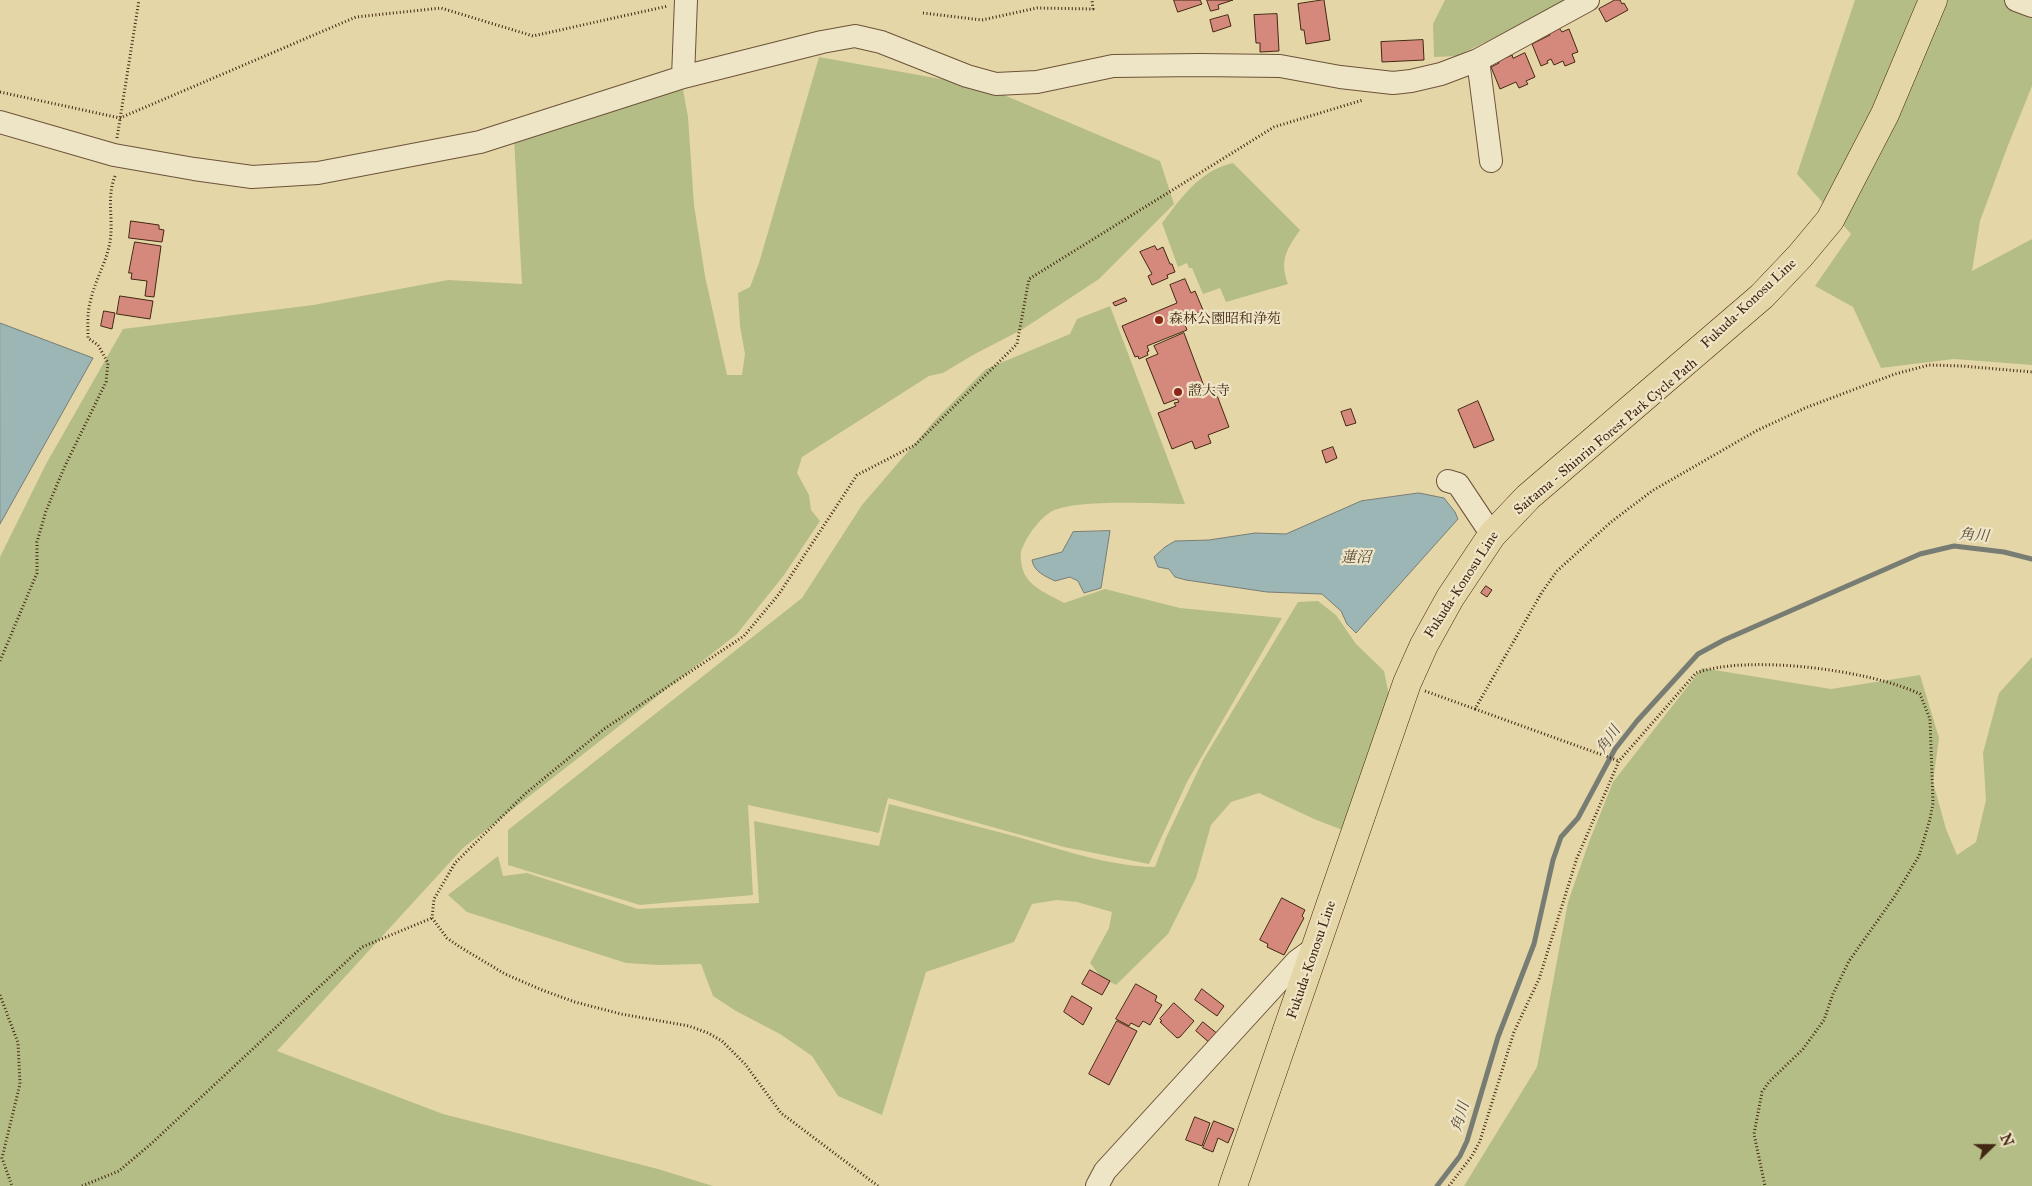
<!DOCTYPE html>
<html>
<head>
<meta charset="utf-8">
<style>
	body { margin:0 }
	#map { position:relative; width:2032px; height:1186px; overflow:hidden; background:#e5d6a8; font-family:"IM FELL Great Primer",serif }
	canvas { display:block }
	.north { position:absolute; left:1967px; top:1121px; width:50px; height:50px; -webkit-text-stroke:4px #eee4c6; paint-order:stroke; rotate:68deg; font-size:14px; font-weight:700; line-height:20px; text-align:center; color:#432712 }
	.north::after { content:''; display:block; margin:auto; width:18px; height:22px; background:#432712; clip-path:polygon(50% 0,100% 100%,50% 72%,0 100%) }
</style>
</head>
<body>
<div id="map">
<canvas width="2032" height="1186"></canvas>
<div class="north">N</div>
</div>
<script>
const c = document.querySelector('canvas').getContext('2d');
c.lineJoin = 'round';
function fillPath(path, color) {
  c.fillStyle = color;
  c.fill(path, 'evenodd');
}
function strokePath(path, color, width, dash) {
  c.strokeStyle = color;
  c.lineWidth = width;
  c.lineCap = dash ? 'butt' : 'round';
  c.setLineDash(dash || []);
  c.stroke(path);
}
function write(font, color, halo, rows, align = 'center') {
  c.font = font + ' "IM FELL Great Primer","Noto Serif JP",serif';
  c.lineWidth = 4.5;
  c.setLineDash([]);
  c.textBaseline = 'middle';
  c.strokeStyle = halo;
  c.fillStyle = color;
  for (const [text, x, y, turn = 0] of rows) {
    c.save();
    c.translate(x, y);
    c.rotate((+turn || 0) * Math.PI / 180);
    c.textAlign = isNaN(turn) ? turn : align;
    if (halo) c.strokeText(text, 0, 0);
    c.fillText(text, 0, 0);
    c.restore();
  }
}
fillPath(new Path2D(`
	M1445,0H1571L1457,56L1434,57L1433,24Z
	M1855,0H2032V86L2007,148L1980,221L1972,271L2032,239V365L1954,359L1881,368L1853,307L1815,286L1851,234L1797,174Z
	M819,57L985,87L1160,161L1174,204L1099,279L1023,329L973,355L943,373L929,376L802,457L797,473L809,495L811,510L820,521L784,575L737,634L463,848L277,1051L443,1114L658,1169L713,1186H0V557L46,464L123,329L313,305L448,280L522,284L514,139L682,84L688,117L694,205L705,276L727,375H742L745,354L740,326L738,293L750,287L759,263Z
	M1233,163L1300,230C1287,249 1279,260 1288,284L1226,302L1220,288L1203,294L1192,268H1189L1187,263L1178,267L1162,223C1182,197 1199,171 1233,163Z
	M1110,306L1185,504C1156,504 1071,498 1049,513C1037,522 1027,536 1022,549C1020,553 1021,556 1021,560C1022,585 1045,592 1064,603L1105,589L1180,608L1282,618L1187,782L1149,864L1064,847L888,798L879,833L748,805L753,895L640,905L508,865V830L802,598L862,505L935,420L986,369L1070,334L1077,319Z
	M1318,601L1336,615L1356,644L1384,671L1390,700L1345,831L1314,819L1259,793L1231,802L1211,825L1196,878L1168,934L1116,985L1101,977L1090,963L1109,928L1112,912L1077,902L1057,900L1032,904L1014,942L926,972L882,1115L838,1096L812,1056L780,1034L736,1011L713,996L701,964L659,965L626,963L467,912L448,895L498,856L503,876L527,873L638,909L759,903L754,821L879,846L889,804C931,815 973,825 1014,836C1060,849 1107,866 1155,867L1165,840L1203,760L1298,602Z
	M2032,657V1186H1464L1537,1067L1568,902L1589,842L1613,782L1702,668L1831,689L1920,675L1939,738L1933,782L1946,829L1957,855L1976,842L1986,800L1983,753L1999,693Z`), '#b5bd87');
const water = new Path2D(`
	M0,323L93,358L0,524Z
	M1419,493L1444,498L1455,512L1458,519L1356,633L1347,624L1341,611L1322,594L1267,592L1186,580L1175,577L1169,569L1158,567L1154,557L1165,547L1175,541L1209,540L1255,533L1286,534L1361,501Z
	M1110,531L1101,588L1084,593L1078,581L1070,577L1055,581C1045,576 1034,572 1032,560L1062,552L1073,532Z`);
fillPath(water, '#9cb6b5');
strokePath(water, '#787d74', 1);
strokePath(new Path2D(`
	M1437,1186L1460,1156L1467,1141L1498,1037L1534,944L1553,860L1561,837L1578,818L1615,749L1637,721L1698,654L1724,640L1920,554L1954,546L2004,552L2032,559`), '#787d74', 5);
const building = new Path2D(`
	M1174,0H1200L1202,4L1178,12Z
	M1207,0H1233L1218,5L1219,9L1211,11Z
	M1324,0L1330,40L1306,44L1304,30H1301L1298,4Z
	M1615,0H1620L1622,4L1624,3L1628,10L1606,22L1599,9Z
	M1277,14L1279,51L1260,52V43H1256L1254,15Z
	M1228,15L1231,26L1213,32L1210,20Z
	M1560,29L1562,32L1569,29L1578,52L1572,54L1575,62L1565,66L1563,61L1554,65L1551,59L1547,61L1548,63L1541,66L1532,44L1550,35L1549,33Z
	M1423,40L1424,60L1382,62L1381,42Z
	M1525,53L1535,77L1526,81L1528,84L1519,88L1516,82L1500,89L1491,67L1499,63L1498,61L1512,55L1513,58Z
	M131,221L159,225V229L164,230L162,242L129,238Z
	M135,242L161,246L154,297L145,296L147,281L131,279L132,273H129Z
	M1155,246L1157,250L1163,247L1170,264H1172L1175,272L1167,275L1168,278L1152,285L1148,276L1152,274L1140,252Z
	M1185,279L1191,293L1195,291L1203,310L1195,314L1194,312L1190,314L1189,311L1181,315L1187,330L1147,346L1149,351L1147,352L1148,355L1139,359L1138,356L1135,357L1122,326L1177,303L1170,285Z
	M120,296L153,301L150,319L117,314Z
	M1125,298L1127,301L1115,306L1113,303Z
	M104,311L115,313L112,329L101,326Z
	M1184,333L1205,389L1191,394L1192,396L1196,395L1197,397L1215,390L1229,427L1208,435L1211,443L1195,449L1192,441L1172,449L1158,413L1176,406L1174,403L1179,402L1177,399L1164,404L1146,359L1158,354L1154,346Z
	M1478,401L1494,440L1474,448L1458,410Z
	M1351,409L1356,423L1346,426L1341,412Z
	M1333,447L1337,458L1326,463L1322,451Z
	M1486,586L1492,590L1487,597L1481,593Z
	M1282,898L1305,910L1302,916L1304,918L1284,955L1267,947L1268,944L1260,940Z
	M1090,970L1110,981L1102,995L1082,984Z
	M1136,984L1157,996L1155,1001L1162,1005L1150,1025L1143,1021L1139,1027L1131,1023L1129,1026L1116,1019Z
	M1202,989L1224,1006L1217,1016L1195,1000Z
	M1072,996L1092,1008L1083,1025L1064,1012Z
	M1174,1003L1194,1021L1180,1037L1177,1038L1160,1022L1162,1021L1160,1019Z
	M1117,1021L1137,1031L1109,1085L1089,1074Z
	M1203,1022L1219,1035L1211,1044L1196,1031Z
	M1195,1117L1210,1123L1202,1146L1186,1140Z
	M1214,1121L1234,1129L1228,1143L1218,1138L1213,1152L1203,1148Z`);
fillPath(building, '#d5897d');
strokePath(building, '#432712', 1);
const minor = new Path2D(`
	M2016,0L2032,6
	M1478,60L1491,161
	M683,77L686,0
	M0,122L114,155L194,169L252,177L318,173L480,142L683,77L822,42L855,36L881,42L967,76L996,84L1037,82L1113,66L1199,65L1280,66L1340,77L1393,83L1411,81L1441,74L1478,60L1588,0
	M1448,481L1458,484L1492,535
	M1097,1186L1105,1171L1297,961L1315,948`);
const major = new Path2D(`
	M1233,1186L1407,683L1424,645L1450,598L1492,535L1528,497L1762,296L1800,256L1830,220L1885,114L1933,0`);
strokePath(minor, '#6c5338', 24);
strokePath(major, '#432712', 29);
strokePath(new Path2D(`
	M923,13L982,20L1037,8L1093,9L1092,0
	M0,92L120,118L356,17L441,8L533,36L668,6
	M117,138L139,0
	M0,661L37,573V542L46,511L64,468L106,382L108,363L98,345L88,338C88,326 87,314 90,303C95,278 110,258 111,232C112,213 107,193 116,174
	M1425,691L1475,709L1542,592L1557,571L1611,522L1652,491L1756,431L1805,408L1895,374L1929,365L1962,366L2032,372
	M1475,709L1619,761
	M0,995L18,1043L20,1084L2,1158L12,1186
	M82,1186L119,1171L152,1143L362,947L432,918
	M878,1186L781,1113L745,1064L722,1041L708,1033L689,1026L621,1014L575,1002L542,990L505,974L460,947L447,938L432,918L434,899L455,863L525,794L604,729L744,636L779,594L857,475L915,445L1017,344L1029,279L1274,127L1363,100
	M1449,1186L1472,1156L1480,1141L1514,1032L1539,979L1577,858L1619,761L1696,673C1748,654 1870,670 1920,694L1930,719L1933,803L1930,819L1919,856L1895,896L1849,961L1833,994L1824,1020L1803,1049L1769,1082L1762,1092L1754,1134L1765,1186`), '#432712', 3, [1, 2.5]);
strokePath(minor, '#eee4c6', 22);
strokePath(major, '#e5d6a8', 28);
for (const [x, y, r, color] of [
	[1159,320,5,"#8f2418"],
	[1178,392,5,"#8f2418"]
]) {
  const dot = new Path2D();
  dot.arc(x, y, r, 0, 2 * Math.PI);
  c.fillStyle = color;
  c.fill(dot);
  strokePath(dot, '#eee4c6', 2);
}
write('14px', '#432712', '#eee4c6', [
	["Fukuda-Konosu Line",1749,304,-43],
	["Saitama - Shinrin Forest Park Cycle Path",1606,437,-40],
	["Fukuda-Konosu Line",1462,585,-57],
	["Fukuda-Konosu Line",1312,960,-71]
]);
write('14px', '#432712', '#eee4c6', [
	["森林公園昭和浄苑",1169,320],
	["證大寺",1188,392]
], 'left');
write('italic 15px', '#594b3b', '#eee4c6', [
	["角川",1974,536,5],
	["蓮沼",1356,558],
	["角川",1609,740,-55],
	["角川",1461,1117,-73]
]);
</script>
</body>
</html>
